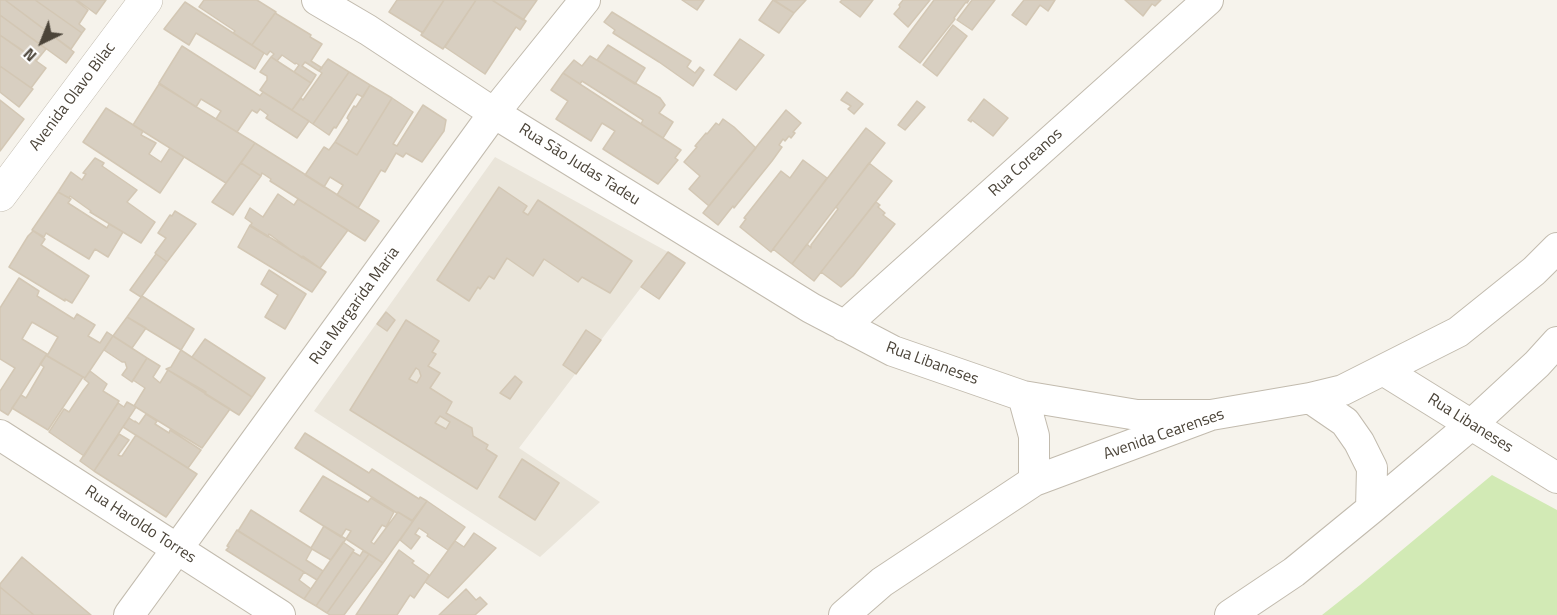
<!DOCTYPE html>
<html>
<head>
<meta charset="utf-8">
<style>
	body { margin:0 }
	#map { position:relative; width:1557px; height:615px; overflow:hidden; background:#f6f3ec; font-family:"Titillium Web",sans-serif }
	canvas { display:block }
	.north { position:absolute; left:12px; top:12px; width:60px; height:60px; -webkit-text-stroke:4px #fff; paint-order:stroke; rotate:223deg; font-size:16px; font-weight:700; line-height:24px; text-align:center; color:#4b4439 }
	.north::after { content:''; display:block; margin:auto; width:21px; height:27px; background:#4b4439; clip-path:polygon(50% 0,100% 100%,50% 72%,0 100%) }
</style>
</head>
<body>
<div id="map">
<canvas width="1557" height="615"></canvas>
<div class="north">N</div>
</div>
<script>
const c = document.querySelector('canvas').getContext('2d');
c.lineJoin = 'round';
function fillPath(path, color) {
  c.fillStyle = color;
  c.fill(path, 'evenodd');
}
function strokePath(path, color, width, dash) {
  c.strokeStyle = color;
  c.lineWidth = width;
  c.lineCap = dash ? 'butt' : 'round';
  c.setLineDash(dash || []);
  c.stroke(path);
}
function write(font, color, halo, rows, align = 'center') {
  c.font = font + ' "Titillium Web",sans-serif';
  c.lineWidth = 5;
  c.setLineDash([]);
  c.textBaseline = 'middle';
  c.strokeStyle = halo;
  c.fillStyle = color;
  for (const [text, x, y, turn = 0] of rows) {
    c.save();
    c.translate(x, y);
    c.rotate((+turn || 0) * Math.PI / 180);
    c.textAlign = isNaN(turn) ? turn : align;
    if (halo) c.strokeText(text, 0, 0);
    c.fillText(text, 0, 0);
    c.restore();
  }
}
fillPath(new Path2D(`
	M495,157L668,252L519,448L600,502L540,557L314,411Z`), '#eae5da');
fillPath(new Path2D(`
	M1492,475L1557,510V615H1322L1360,585Z`), '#d2eab5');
const building = new Path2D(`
	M0,0H5L74,52L66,63L0,15Z
	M5,0H35L82,33L71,49Z
	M35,0H75L88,10L79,24L85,29L82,33Z
	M77,0H106L96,14Z
	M204,0H257L276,12L252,45L233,33L235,31L199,7Z
	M397,0H444L423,33L389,12Z
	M444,0H476L443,49L421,35Z
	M476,0H492L526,21L520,30L516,27L485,74L445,47Z
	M492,0H537L523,20Z
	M682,0H704L697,10Z
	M773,0L794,13L779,33L759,20Z
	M774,0H806L794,13Z
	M842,0H873L860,17L840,2Z
	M903,0H930L908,27L894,14L900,7L899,5Z
	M934,0H969L967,3L966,2L954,18L955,19L920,63L899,47Z
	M972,0H995L972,30L957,20Z
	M1024,0H1055L1048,11L1040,5L1026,25L1012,15Z
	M1125,0H1161L1155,6L1152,4L1143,16Z
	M185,2L264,53L255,69L196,33L189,45L164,29Z
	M612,12L691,61L687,67L695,73L700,67L704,70L693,86L659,62L613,33L615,30L604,22Z
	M275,13L311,35L310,37L322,44L311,61L322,68L319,71L305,62L302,66L316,75L311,83L294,72L299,65L296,63L295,64L282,55L277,61L271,57L274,54L270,51L267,55L252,45Z
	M0,15L46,49L37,60L0,35Z
	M953,25L967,36L937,76L923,65Z
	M0,35L46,68L31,88L0,66Z
	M740,39L764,55L736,90L714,75Z
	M608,45L645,68L635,84L597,60Z
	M182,46L260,96L263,92L309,121L297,138L266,118L268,115L260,109L257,113L252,110L237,132L216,119L221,111L201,99L196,107L159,83Z
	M590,56L660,98L665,105L659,113L673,122L663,138L641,124L643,120L582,81L580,84L563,73L574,60L582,66Z
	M271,57L311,83L292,110L260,90L267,80V76L260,72Z
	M328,59L349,72L313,124L292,110L301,98L303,100L322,73L319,71Z
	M0,66L33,89L19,107L0,92Z
	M349,72L370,85L363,97L357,94L336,128L334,127L329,135L313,124Z
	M563,73L681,150L675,158L678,160L658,184L603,149L615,131L602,123L591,141L556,119L568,101L551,90Z
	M159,84L255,143L226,183L133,125Z
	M370,85L392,98L357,155L335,142L349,120L347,118L348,116L354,106L356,107Z
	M847,92L863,104L854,114L848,109L851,106L841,100Z
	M392,98L413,112L393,144L397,146L423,105L446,120L444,131L422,162L406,153L403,157L396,153L385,172L381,170L358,208L337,195L343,185L330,177L324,187L305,175L324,147L329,150L335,142L357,155Z
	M984,99L1008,118L993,136L972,120L971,122L968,120Z
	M0,100L24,119L0,151Z
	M917,101L925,107L905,130L898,125Z
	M106,108L143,131L141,135L156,143L149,154L161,162L170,148L184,157L160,193L83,142Z
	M786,110L801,123L793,132L795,133L791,138L789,136L785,141L783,139L779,145L782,147L772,161L734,208L733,206L718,225L703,213Z
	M723,119L734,127L756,148L709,206L689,189L700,176L684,162L697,147L695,146L706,133L707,134L716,123L719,125Z
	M866,128L885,143L792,264L773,249Z
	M255,143L379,221L365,241L270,181L271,179L262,173L261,176L241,163Z
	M95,158L104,163L102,166L137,190L127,202L155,222L141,243L90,212L91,211L70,196L69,198L58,192L71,172L82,180L86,174L83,173Z
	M803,160L827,178L771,252L740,227L746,219L744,218L781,171L790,178Z
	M241,163L261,176L233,215L212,202Z
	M869,163L892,181L814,281L792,264L807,244L811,248V245L838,209L836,207Z
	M499,187L527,206L523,212L528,215L538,200L632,261L610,293L582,277L578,282L544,259L533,276L507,258L494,279L489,276L480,289L478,287L469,301L437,280Z
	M58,192L71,199L68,203L107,228L109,224L123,232L108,257L95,249L89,259L46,233L44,237L32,230Z
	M278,194L294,205L298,199L348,230L320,268L303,256L302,258L269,234L268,237L250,226L252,223L245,218L250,208L263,217Z
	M876,202L880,205L878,207L885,213L883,215L895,224L853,276L841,287L821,272Z
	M175,211L196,224L167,262L155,253L166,238L158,233L170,215L172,216Z
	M250,225L326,272L312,292L238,247Z
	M33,231L45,239L41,245L89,276L72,303L65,299V301L9,267L28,236Z
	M668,252L685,263L659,299L641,287Z
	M156,254L167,262L141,297L130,290Z
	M269,270L306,294L285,329L265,317L278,295L261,284Z
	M19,278L39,291L37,296L74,319L77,314L95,325L88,336L100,343L107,332L113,336L85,378L47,356L58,337L32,322L22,339L47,354L8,415L0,410V391L15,368L0,359V308Z
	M142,296L194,329L181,350L127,317Z
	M386,312L395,320L387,331L377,324Z
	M127,317L146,328L132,348L113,336Z
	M406,320L439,341L432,352L436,354L428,366L440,373L430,388L452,402L446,413L472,428L473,436L488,445L486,449L497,456L477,489L350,410ZM416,368L419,370L421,376L417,383L409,379ZM440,416L450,422L446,429L435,423Z
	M586,330L601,340L576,374L563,365Z
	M113,336L147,358L132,382L122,375L127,368L125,362H122L104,350Z
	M205,339L265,378L252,397L192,357Z
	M181,350L252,397L239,415L205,394L206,392L166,369L171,367Z
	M46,355L83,377L48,430L12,408L21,395L26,398L44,367L40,364Z
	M147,358L160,366L153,377L160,383L168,370L230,409L202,448L134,406L145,388L133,380Z
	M90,371L107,384L103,391L119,401L84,456L49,432L64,409L69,412L83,391L89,383L84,379Z
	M515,376L522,382L510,399L500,393Z
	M127,402L136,407L94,471L80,461L118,403L124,407Z
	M146,414L157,421L155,424L169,433L170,430L201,450L188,468L123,427L129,418L135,422V421L139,424Z
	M305,433L369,473L372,469L419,499L420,497L427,501L412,521L398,512L397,513L295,448Z
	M119,434L129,440L118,455L120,456H122L136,435L197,474L166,517L94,471Z
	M522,459L559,483L535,520L499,497Z
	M323,476L368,502L371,498L394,512L386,527L382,525L371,542L374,544L398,512L413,521L383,563L346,539L351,531L346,529L341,537L300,511Z
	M427,501L465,527L448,550L427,536L428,534L419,528L415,534L420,537L411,549L400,540Z
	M251,510L311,548L324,526L346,539L331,560L312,549L306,560L323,571L317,580L238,531Z
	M237,530L304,572L299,580L311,589L304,599L226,550L229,547L227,546Z
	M474,533L496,548L448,598L425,582L455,541L464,547Z
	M343,542L354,550L316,606L304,599Z
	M399,550L414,561L412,563L429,575L425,582L414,598L410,595L397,615H356Z
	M363,551L369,554L327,613L316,606L353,552L360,556Z
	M369,554L383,563L344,615H330L327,613Z
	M22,557L91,615H34L0,587V584Z
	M0,587L34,615H0Z
	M466,589L476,600L480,597L487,604L475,615H439Z`);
fillPath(building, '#d8cfc1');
strokePath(building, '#d3c7b4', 1.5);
const minor = new Path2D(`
	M317,0L368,30L494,113L811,308L893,351L1023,396L1137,415H1211
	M844,326L1208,0
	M1383,370L1557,478
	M1023,396L1034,436V481
	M1310,398L1345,422L1359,442L1372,468L1371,509
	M0,435L280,615
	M129,615L494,113L585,0
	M844,615L882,582L1034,481L1211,415L1310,398L1343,390L1458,332L1534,271L1557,248
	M1230,615L1294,572L1371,509L1472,424L1537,364L1557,342`);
const tertiary = new Path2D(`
	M0,195L146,0`);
strokePath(minor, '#c2bbae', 32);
strokePath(tertiary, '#c2bbae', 34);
strokePath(minor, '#fff', 30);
strokePath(tertiary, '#fff', 33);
write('16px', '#4b4439', '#fff', [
	["Avenida Olavo Bilac",73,97,-53],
	["Rua Coreanos",1026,163,-42],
	["Rua São Judas Tadeu",579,165,32],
	["Rua Margarida Maria",355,306,-54],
	["Rua Libaneses",932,364,20],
	["Rua Libaneses",1470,424,32],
	["Avenida Cearenses",1164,435,-19],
	["Rua Haroldo Torres",140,525,33]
]);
</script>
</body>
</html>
